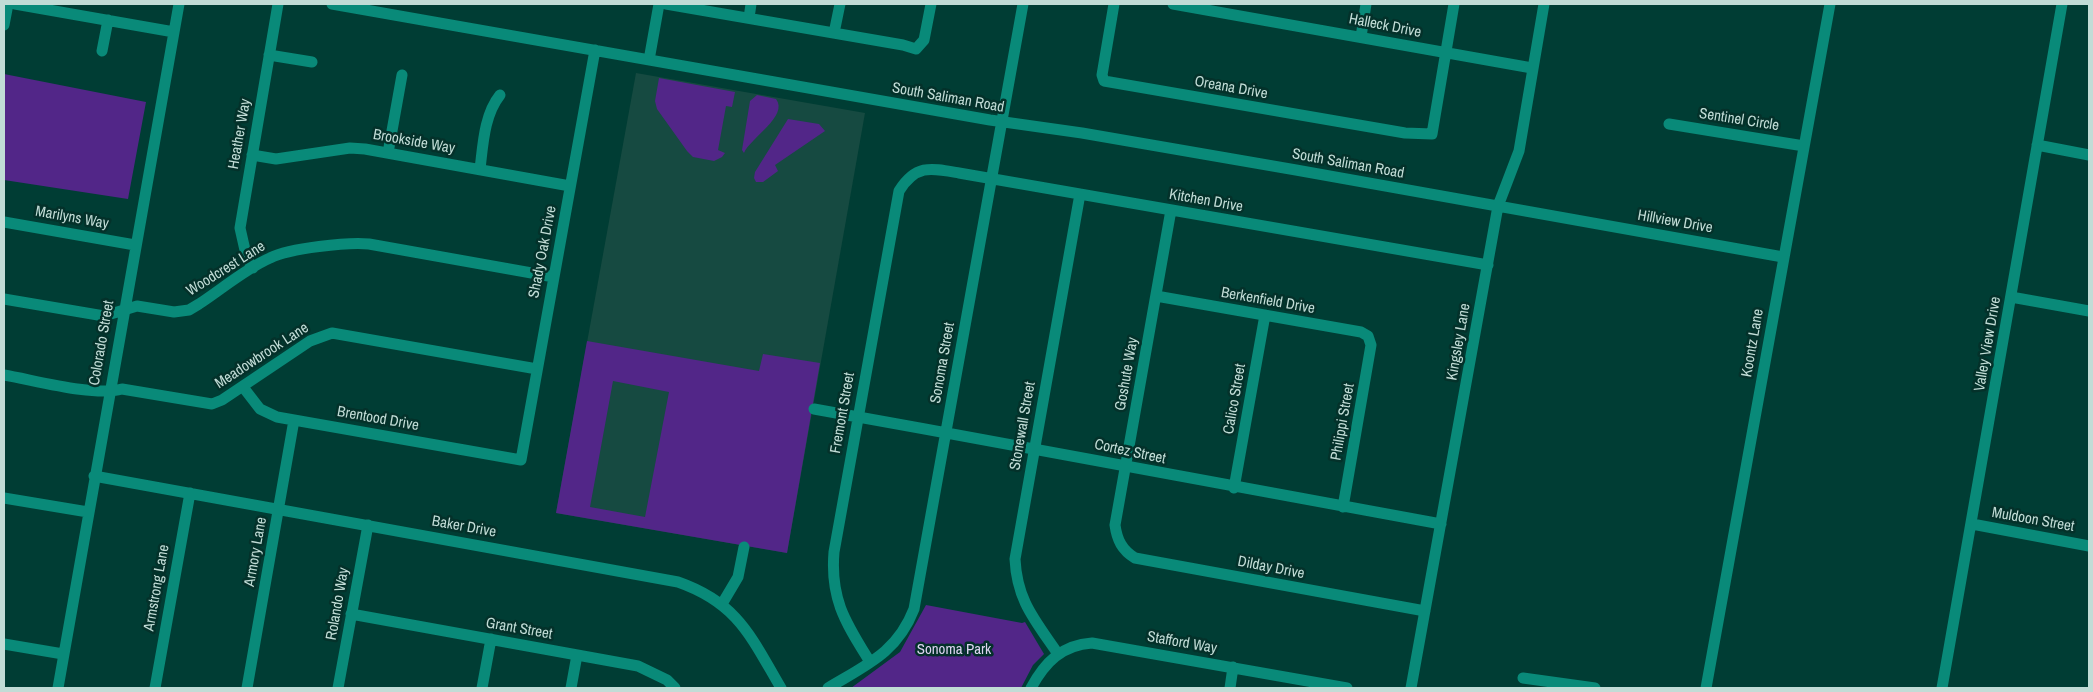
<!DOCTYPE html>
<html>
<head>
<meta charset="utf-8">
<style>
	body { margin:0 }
	#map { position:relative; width:2093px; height:692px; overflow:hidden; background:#003d34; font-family:"Archivo Narrow",sans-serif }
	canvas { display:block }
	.frame { position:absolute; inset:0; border:5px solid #c1dcd6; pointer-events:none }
</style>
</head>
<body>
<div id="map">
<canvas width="2093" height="692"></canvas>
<div class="frame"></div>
</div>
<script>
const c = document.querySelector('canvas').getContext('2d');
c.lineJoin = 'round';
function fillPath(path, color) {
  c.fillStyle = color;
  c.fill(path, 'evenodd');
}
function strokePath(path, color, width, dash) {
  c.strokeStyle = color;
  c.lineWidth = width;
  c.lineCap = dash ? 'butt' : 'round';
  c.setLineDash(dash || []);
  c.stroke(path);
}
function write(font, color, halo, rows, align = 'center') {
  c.font = font + ' "Archivo Narrow",sans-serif';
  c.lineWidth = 5;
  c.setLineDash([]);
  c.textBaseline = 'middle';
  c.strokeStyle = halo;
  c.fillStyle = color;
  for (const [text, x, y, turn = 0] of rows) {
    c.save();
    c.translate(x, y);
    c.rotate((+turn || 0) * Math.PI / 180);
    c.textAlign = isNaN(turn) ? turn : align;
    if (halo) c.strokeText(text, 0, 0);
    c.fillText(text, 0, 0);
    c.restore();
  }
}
fillPath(new Path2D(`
	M636,73L865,113L787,553L556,513Z`), '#164a41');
fillPath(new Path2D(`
	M4,74L146,102L128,199L4,180Z
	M659,78L735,92L732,107L726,106L718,150L725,153L722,157L714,161L693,157L687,151L657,109L655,101Z
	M757,95L776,99C789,116 750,138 744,153L742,150L750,101Z
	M788,119L819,124L825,131L775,165L778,171L763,182H756L754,178L755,172Z
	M587,341L759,371L763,354L820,363L787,553L556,513ZM613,381L669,392L645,517L590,507Z
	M926,605L1022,623L1025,622L1044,654L1033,665L1021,688H851L900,652Z`), '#522688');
strokePath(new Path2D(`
	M15,4L174,32
	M332,4L990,120L1082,133L1296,170L1783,257
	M666,4L903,45L916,49L924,40L931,4
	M1114,4L1102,75L1104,81L1405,133L1432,134L1454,4
	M1173,4L1532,68
	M749,18L751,4
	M4,25L8,4
	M834,33L840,4
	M1361,37L1366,4
	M102,51L108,20
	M269,55L312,62
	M649,60L659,4
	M1669,124L1804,146
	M2037,145L2089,155
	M388,153L402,75
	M252,155L276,159L350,148L365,149L570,186
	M480,169C483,145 484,115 500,95
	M1171,210L1115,525C1117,540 1122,550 1135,558L1425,611
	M4,222L135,245
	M253,268L247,259L240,228L278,4
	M1156,296L1361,332L1368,336L1371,345L1343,507
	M2011,297L2089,311
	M4,299L104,316L137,306L174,312L189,310L199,304C222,289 245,269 270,258C290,248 348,242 369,244L554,277
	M4,375C34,380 94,397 122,389L212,404L222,400L310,341L332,333L537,369
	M243,387L260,409L277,417L521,460L595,50
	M814,409C1023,446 1231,487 1441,524
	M94,476L678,582C738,603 751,637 781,688
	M1234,488L1265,315
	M4,498L88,512
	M1972,524L2089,546
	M722,604L738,577L744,547
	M351,614L638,666L667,680L675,688
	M4,644L63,654
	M1058,654C1035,620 1017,601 1015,559L1080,194
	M870,662C846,623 830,600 834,552L899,191C916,164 931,168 959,173L1488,265
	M1523,678L1595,688
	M58,688L179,4
	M155,688L190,493
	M247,688L294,420
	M338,688L368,525
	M482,688L491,639
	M571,688L577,655
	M828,688C866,665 897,653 914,609L1023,4
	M1031,688C1045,662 1062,645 1092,643L1347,688
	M1230,688L1233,667
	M1411,688L1498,206L1519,151L1544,4
	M1706,688L1830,4
	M1942,688L2062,4`), '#098a79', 11);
write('15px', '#c1dcd6', '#04312a', [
	["Halleck Drive",1385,26,11],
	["Oreana Drive",1231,88,10],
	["South Saliman Road",948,98,10],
	["Sentinel Circle",1739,120,9],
	["Heather Way",240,134,-80],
	["Brookside Way",414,142,10],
	["South Saliman Road",1348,164,10],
	["Kitchen Drive",1206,201,10],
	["Marilyns Way",72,218,10],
	["Hillview Drive",1675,222,10],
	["Shady Oak Drive",543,252,-79],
	["Woodcrest Lane",226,269,-32],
	["Berkenfield Drive",1268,301,10],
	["Kingsley Lane",1459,342,-80],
	["Colorado Street",102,343,-80],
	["Koontz Lane",1753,343,-80],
	["Valley View Drive",1988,344,-80],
	["Meadowbrook Lane",262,356,-33],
	["Sonoma Street",943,363,-80],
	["Goshute Way",1127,374,-80],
	["Calico Street",1235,399,-80],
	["Fremont Street",843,413,-80],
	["Brentood Drive",378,419,10],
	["Philippi Street",1343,422,-80],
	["Stonewall Street",1023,426,-80],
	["Cortez Street",1130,452,12],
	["Muldoon Street",2033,520,10],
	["Baker Drive",464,527,10],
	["Armory Lane",256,552,-80],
	["Dilday Drive",1271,568,11],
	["Armstrong Lane",157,588,-80],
	["Rolando Way",338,604,-80],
	["Grant Street",519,629,10],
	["Stafford Way",1182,643,10]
]);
write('15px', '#ded5f2', '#04312a', [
	["Sonoma Park",954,650]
]);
</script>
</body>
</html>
